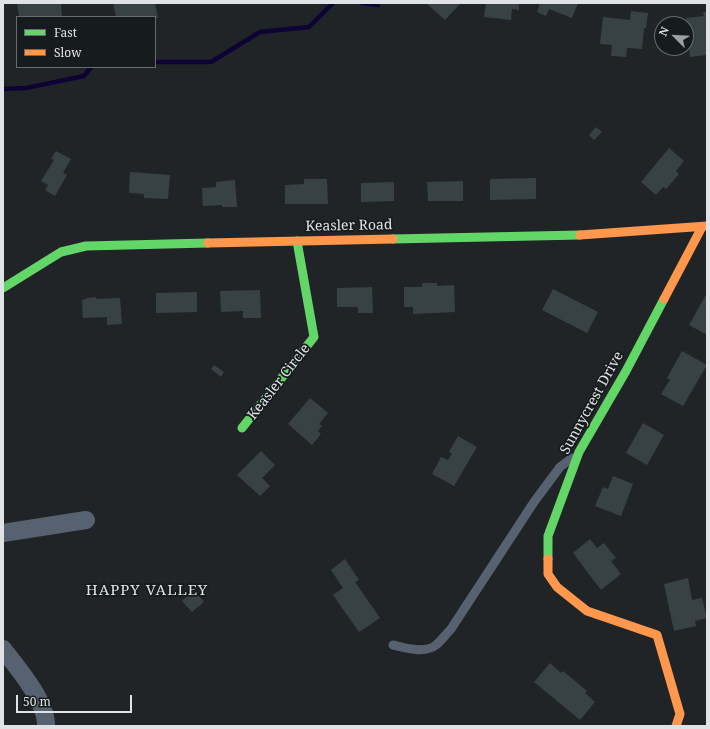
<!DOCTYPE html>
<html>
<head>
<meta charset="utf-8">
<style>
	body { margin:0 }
	#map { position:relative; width:710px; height:729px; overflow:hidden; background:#212426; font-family:"Noto Serif",serif }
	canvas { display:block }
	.frame { position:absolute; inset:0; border:4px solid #e0e3e5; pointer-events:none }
	.legend { position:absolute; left:16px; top:16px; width:140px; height:52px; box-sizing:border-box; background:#161b1d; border:1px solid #676b6d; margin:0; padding:5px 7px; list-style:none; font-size:12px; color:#e0e3e5 }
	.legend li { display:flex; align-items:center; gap:8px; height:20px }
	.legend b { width:20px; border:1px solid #676b6d }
	.north { position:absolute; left:654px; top:16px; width:40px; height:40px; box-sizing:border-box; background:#161b1d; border:1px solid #676b6d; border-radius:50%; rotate:294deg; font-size:11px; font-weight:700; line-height:16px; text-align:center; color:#e0e3e5 }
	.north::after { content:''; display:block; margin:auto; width:14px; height:18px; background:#9da0a2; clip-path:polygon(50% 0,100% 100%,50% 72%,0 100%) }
	.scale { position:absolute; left:16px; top:695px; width:116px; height:18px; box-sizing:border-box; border:2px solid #e0e3e5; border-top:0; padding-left:5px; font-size:12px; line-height:14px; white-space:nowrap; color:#e0e3e5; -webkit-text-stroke:3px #161b1d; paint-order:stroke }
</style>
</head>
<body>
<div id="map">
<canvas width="710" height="729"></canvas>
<div class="frame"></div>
<ul class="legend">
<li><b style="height:5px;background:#63d668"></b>Fast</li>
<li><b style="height:5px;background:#ff974d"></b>Slow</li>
</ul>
<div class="north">N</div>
<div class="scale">50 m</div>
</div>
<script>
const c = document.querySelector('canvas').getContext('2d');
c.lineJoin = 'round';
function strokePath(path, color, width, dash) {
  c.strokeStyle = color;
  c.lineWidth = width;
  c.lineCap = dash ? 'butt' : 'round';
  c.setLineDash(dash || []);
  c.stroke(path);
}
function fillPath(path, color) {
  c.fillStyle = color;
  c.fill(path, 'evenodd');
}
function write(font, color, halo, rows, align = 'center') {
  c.font = font + ' "Noto Serif",serif';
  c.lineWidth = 3.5;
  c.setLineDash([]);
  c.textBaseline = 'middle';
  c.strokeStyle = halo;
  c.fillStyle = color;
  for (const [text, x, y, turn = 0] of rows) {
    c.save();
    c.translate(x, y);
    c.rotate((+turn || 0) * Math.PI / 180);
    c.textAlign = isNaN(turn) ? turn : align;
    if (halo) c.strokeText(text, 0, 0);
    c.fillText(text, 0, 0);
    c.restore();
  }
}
strokePath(new Path2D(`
	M362,3L378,5
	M155,62H211L260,32L309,27L333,3
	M3,89L26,88L84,76L91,67`), '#0d0334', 4.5);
fillPath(new Path2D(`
	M17,3H61L62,17H19Z
	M113,3H155L158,18L116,17Z
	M426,3H461L445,20Z
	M486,3H519V10L512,9L511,20L484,17Z
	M540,3H578L572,18L549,9L546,16L537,12Z
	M631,11L648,13L646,28H644L642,49L627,48L626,57L611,56L612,45L600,44L603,17L630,20Z
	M703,12H707V55L690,57L686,18L704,16Z
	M596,127L602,132L594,140L589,135Z
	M669,148L684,161L676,171L679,174L666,189L663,187L656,195L641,182Z
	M56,151L71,159L63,173L67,175L55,196L45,190L48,185L41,181L54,160L51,159Z
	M130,172L170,175L168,199L144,198V194L129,193Z
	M536,178V199L490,200V179Z
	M304,179H327L328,204H285V185L304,184Z
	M235,180L237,207H222V205L203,206L202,188L216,187V182Z
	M463,181V201H428L427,182Z
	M394,182V201L361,202V183Z
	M422,283H437V286L454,285L455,312L413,314V307H404V287H422Z
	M372,287L373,313H358V307H337V288Z
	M553,289L598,312L587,333L542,310Z
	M260,290L261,318H243V311L221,312L220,291Z
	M197,292V312L156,313V293Z
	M707,293V335L689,325Z
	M96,297L97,299L120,298L122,324L107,325V317L83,318L82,300L86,299V298Z
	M682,351L707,365L683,406L661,394L670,380L667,378Z
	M214,365L224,372L221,377L211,369Z
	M310,398L328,413L319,424L322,426L318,431L321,434L312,445L288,424Z
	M643,423L664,435L647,465L626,453Z
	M458,436L477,447L454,486L432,474L441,457L448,460L452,454L449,452Z
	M261,451L275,465L262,478L270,486L260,496L237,475Z
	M613,476L633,484L621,516L595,506L603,487L608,489Z
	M590,539L597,548L604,543L616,558L611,561L621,574L601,590L573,553Z
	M345,559L359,580L355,582L380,618L359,632L333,595L343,588L331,570Z
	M688,578L692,600L702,598L707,618L695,621L696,626L674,631L664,584Z
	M194,590L204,602L192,612L182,601Z
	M550,663L561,673L563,671L587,691L585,693L595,702L580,720L534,682Z`), '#384244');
strokePath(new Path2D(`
	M393,645C406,648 424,654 436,645C442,640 446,634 451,629L534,502L560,467L572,458`), '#576271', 9);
strokePath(new Path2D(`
	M3,533L86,520
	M3,649C17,667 47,702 46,726`), '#576271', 18);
strokePath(new Path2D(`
	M393,239L580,235
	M3,288L61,252L86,246L208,243
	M242,428L314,337L297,241
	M548,559V536L579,452L626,371L664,299`), '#63d668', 9);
strokePath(new Path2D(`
	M580,235L707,226
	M208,243L393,239
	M664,299L702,227
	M548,559V574L557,587L587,611L657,635L680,714L676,726`), '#ff974d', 9);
write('14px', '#e0e3e5', '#161b1d', [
	["Keasler Road",349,226,-1],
	["Keasler Circle",279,382,-52],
	["Sunnycrest Drive",592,403,-61]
]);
c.letterSpacing = '1px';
write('15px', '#e0e3e5', '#161b1d', [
	["HAPPY VALLEY",147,591]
]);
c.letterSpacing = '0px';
</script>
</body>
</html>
